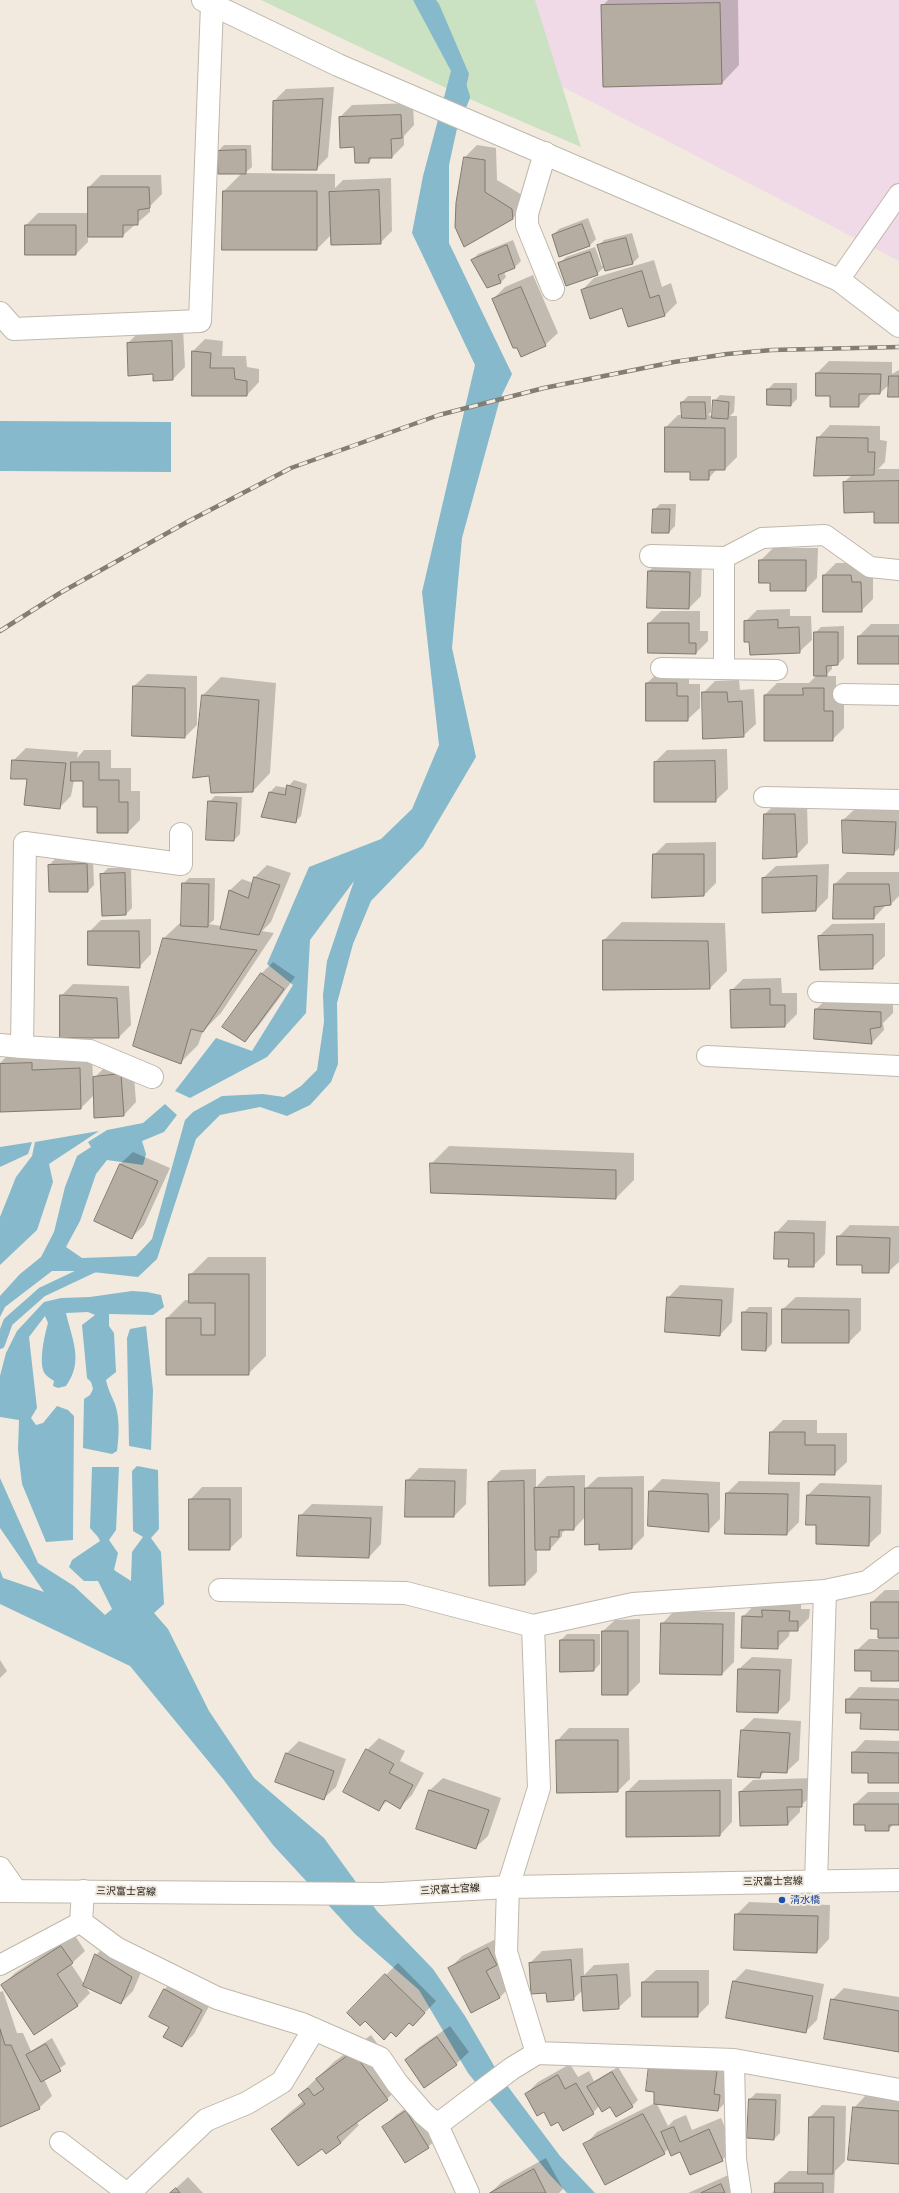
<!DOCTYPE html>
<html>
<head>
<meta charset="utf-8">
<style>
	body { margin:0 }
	canvas { display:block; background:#f2eade }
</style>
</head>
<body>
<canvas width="899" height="2193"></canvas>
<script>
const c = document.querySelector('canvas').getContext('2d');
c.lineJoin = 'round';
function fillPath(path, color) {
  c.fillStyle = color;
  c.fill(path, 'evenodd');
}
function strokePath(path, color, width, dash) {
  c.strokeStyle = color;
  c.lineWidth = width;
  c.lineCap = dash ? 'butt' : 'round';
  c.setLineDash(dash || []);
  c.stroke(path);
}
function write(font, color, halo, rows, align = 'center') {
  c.font = font + ' "DejaVu Sans","Noto Sans JP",sans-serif';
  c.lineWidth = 4;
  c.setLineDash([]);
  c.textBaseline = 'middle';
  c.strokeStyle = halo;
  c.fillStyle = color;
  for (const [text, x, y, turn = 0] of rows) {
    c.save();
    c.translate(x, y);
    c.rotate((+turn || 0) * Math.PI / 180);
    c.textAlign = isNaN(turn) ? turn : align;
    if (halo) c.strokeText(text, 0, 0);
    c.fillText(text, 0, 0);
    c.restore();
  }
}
fillPath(new Path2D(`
	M406,0H899V261L445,26Z`), '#f1dae7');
fillPath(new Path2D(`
	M261,0H535L581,147L465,97Z`), '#cbe2c2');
fillPath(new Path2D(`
	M413,0H436L439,4L469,74L449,165V243L512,374L500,399L462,538L452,648L476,757L423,847L371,901L353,944L337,1003L338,1064L331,1082L310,1105L287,1116L260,1107L220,1115L196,1139L157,1259L138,1277L83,1271H52L5,1307L0,1317V1296L20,1274L41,1257L54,1232L65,1187L77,1156L91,1147L88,1142L107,1130L143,1123L165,1104L177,1115L164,1132L142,1141L146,1154L143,1165L107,1160L96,1174L80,1221L66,1247L82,1258L136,1256L152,1239L185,1120L193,1112L222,1096L263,1094L284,1097L301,1086L317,1070L324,1022L323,995L327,961L354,881L310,940L306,1013L267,1057L190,1098L175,1091L216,1038L252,1051L293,985L267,964L309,867L381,839L412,809L439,745L422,592L475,365L412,233L423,176L451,71Z
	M0,421L171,422V472L0,471Z
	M99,1131L49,1164L53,1182L37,1230L0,1265V1217L16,1177L32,1156L35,1142Z
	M32,1142L28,1154L0,1167V1147Z
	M132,1291L147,1292L161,1295L164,1307L153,1315L109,1314V1326L114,1333L116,1372L106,1380C108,1389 111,1395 115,1404C120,1419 119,1436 117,1451L112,1454L83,1448L84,1399L90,1395L93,1389L91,1382L87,1378L82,1325L95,1315L88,1312L66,1313C72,1340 84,1361 66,1386L58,1388L53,1386L54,1381C51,1379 48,1377 46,1375C37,1366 45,1334 48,1323L45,1316L29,1337L37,1408L31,1418L36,1425L43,1423L57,1406L68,1410L74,1416L73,1540L46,1542L22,1484L18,1450L19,1420L0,1417V1376L6,1353L17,1331L44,1302L61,1298L90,1297Z
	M146,1326L153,1390L151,1450L129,1446L127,1338L130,1329Z
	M137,1466L158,1470L159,1529L151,1538L161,1552L164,1604L154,1613L168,1629L209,1711L254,1778L324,1838L377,1911L433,1969L465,2016L500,2076L560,2156L595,2193H567L549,2174L468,2073L419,1990L355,1934L273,1845L223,1779L130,1666L0,1604V1570L3,1578L44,1592L0,1528V1478L38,1563L74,1586L105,1615L112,1609L98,1581H84L69,1567L72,1560L100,1541L98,1537L90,1528L92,1467H119L116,1530L109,1540L118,1553L114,1570L131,1581L132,1552L143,1537L133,1531L132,1471Z`), '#86b9cb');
fillPath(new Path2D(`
	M608,0H738L739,65L722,83L602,6Z
	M334,87L328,157L316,169L274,101L286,89Z
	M413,103L414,125L404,136V145L392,157H373L369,162L355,146L341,147L340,117L352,105Z
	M224,145H251L252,167L245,173L335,174V188L343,180L391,178L392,231L380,243L332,234L317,249L224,191L242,173L218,151Z
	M477,145L496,148L497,180L524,196V206L512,219L457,203L465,157Z
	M101,175H161L162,194L150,206V212L122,236H88V242L76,254H26V225L38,213H89V187Z
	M588,218L596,239L590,245L560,256L553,235L559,229Z
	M632,233L639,257L633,263L604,267L597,274L560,263L566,257L595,247L602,266L604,265L598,246L604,240Z
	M513,240L521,261L515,267L504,272L506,277L500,283L472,260L478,254Z
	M654,260L662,287L671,283L677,303L665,315L623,307L582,290L594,278Z
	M533,275L558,333L545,345L493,299L505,287Z
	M183,329L185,367L173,379L154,373L128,343L140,331Z
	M205,339L223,341L222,356H246L247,367L259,369V382L247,395H193V351Z
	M829,361L892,362V374L899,370V396L890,384L880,393H872L859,406L832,395L817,373Z
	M774,383H797V399L791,405L768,404V389Z
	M720,395L735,396L734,412L730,416H737V457L725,469H717L708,479L691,472L666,427L678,415H683L682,402L688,396H711V412L708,415L713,416L714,401Z
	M830,425L880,426V440L887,441L885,462L878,469H899V522L875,511L844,482L852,475L818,438Z
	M660,504H676L675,526L669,532L654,510Z
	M773,548H818L817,578L805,590L771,582L760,561Z
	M661,559L702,560L701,596L689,608H648L649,571Z
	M836,563H863L873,571V599L861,611L824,575Z
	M790,609V616H811L812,640L799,652L750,640L745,622L757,610Z
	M661,611H700V631H708V641L696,653L649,652V623Z
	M871,624H899V663H859V636Z
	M844,626V658L838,664L832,665V669L825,676H836V700H844V728L832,740L765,695L777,683H809L817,675L815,633L821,627Z
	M660,671H689V684H700V708L687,720L647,683Z
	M147,674L197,676V725L185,737L134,686Z
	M221,677L276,683L270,773L253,791L209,775L194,776L203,695Z
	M739,680L740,690L754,689L756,724L743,736L703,693L715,681Z
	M26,748L78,752L77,758L84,750H111V768H131V791H140V820L128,832H98V806L84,780H74L71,796L59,808L13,761Z
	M727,749L728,789L715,801L655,762L667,750Z
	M294,780L307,784L301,816L295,822L263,816L270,792L276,786L287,788Z
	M215,796L242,797L240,834L234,840L209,802Z
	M777,802H807L808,843L796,856L765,814Z
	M856,808L899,810V848L893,854L843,820Z
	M716,842V883L704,895L654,855L666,843Z
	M55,859H93L94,885L88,891L49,865Z
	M829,864L828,898L816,910L763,878L776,866Z
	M267,865L291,873L271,922L262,931L274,933L221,1013L203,1031L198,1045L181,1062L164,938L182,921L183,884L189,878H215L214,920L209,924L221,926L229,891L242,879L253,883L255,877Z
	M108,868H131L132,908L126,914L102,874Z
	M847,872H899V896L891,904L886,905L874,918H834L835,884Z
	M151,919V954L139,967L89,932L101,920Z
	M622,922L725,923L727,971L710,988L604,989V940Z
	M885,923V956L872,968L819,936L832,924Z
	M273,962L295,977L257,1028L244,1041L261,974Z
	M781,978L782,993H797V1014L785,1026L731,991L743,979Z
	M73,984L129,986L131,1025L119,1037L61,996Z
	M829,997L893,1000V1013L883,1023L884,1030L872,1043L815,1038L816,1009Z
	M11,1052L92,1056L93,1079L107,1065L133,1063L136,1102L124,1115L95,1094L81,1108L0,1111V1063Z
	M449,1146L634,1153V1180L616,1198L431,1164Z
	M133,1152L170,1168L144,1225L132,1237L120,1164Z
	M788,1220L826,1221L825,1254L813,1266L790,1258L776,1233Z
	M850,1225L899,1226V1262L888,1272L863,1264L838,1237Z
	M208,1257H266V1356L248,1374L167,1318L185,1300H190V1275Z
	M680,1285L734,1288L732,1322L720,1335L668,1298Z
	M796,1297L861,1298V1330L849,1342L783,1309Z
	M749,1307H772V1344L766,1350L743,1313Z
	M783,1420H817V1433H847V1462L834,1474L771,1432Z
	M419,1468L467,1469L466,1504L454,1516L407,1481Z
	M536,1469V1487L547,1476L585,1475V1489L598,1477L644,1476V1536L632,1548L600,1543L586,1516L574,1529H566L562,1533V1536L550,1549H537V1572L525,1584L490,1585L489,1482L501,1470Z
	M662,1479L720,1482V1519L708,1531L649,1525L650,1491Z
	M739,1481L800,1482L799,1522L787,1534L727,1493Z
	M820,1483L882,1485L881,1533L868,1545L817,1524L808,1495Z
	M202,1487H242V1537L229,1549L190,1500Z
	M312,1504L383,1506L381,1544L369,1557L300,1516Z
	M885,1590H899V1680L872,1670L856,1651L869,1639H879V1628L872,1602Z
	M801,1599V1609H810L809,1618L797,1630H790L789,1636L777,1648L743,1617L755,1604Z
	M674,1611L735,1612L734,1662L722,1674L662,1624Z
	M640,1619V1682L628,1694L602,1632L615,1620Z
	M567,1634H600V1664L594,1670L561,1640Z
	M752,1657L792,1659L790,1700L778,1712L739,1669Z
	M0,1660L7,1671L0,1678Z
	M859,1687L899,1688V1729L862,1712L847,1700Z
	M754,1718L801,1721L799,1760L786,1772L765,1771L760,1777L742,1730Z
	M569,1728H629L630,1779L618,1791L557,1741Z
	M379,1738L405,1751L400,1761L424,1773L412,1795L400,1807L387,1801L379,1809L367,1750Z
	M865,1740L899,1741V1782L869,1772L853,1753Z
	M299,1741L346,1759L336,1787L323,1799L287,1753Z
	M443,1778L501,1798L488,1836L475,1848L417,1828L430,1790Z
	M813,1778L814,1794L800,1806V1812L788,1824L740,1792L753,1780Z
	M732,1779V1822L720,1835L627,1792L639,1780Z
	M868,1792H899V1824H894L888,1830L866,1824L855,1804Z
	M749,1902L830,1905L829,1939L817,1952L736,1915Z
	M74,1934L85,1951L71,1964L85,1985L96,1955L108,1943L144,1965L133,1991L121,2003L85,1986L90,1993L78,2005L35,2034L3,1985L15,1973Z
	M500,1937L512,1985L500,1997L449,1969L462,1956Z
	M583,1948L584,1975L594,1965L629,1963L631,1996L618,2008L583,1990L573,1999L547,1992L530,1963L542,1951Z
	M398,1963L436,2001L413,2025L409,2022L391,2031L348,2013Z
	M746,1969L824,1984L817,2020L805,2032L734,1981Z
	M656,1970H709V2004L697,2016L643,1982Z
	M177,1977L214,1997L194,2034L182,2046L170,2026L164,1990Z
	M844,1988L899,1997V2051L832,2000Z
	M3,1991L17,2033H23L31,2051L52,2038L66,2064L44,2079L52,2096L39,2108L0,2126V1992Z
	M450,2026L469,2052L456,2064L424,2086L406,2061L418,2048Z
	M371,2035L405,2082L387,2099L356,2122L359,2125L341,2143L327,2153L323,2147L272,2129L290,2112L304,2101L299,2095L335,2061Z
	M728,2059L730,2098L718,2110L657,2104L668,2126L674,2120L686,2115L692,2130L721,2118L734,2148L722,2160L669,2148L664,2153L585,2145L597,2132L655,2103V2092Z
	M570,2064L578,2077L589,2071L594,2081L618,2067L638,2100L632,2106H599L593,2113L558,2121L526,2094L538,2082Z
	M756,2093L781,2094L780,2133L774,2139L750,2099Z
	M866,2095L899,2098V2163L854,2108Z
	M418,2100L441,2135L428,2147L406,2162L384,2127L396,2115Z
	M822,2105L846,2106L845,2161L835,2171L834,2193H772L776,2188V2183L789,2171H809L810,2117Z
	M546,2158L563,2189L559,2193H490L502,2182Z
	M733,2173L743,2193H688Z
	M188,2177L203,2193H171Z`), '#0003');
strokePath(new Path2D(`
	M458,114L465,97L461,84
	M0,1344L8,1322L42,1292L97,1266`), '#86b9cb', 10);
const building = new Path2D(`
	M720,3L722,84L603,87L601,5Z
	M323,99L317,170H272L273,101Z
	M401,115L402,138L391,139L392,158H369V163H355L354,147L340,148L339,117Z
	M246,150V174H218L217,151Z
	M464,157L485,160V192L512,209L513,219L464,247L455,227L456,203Z
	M88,187H149L150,208L138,210V225H123V237H88Z
	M379,190L381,244L331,245L329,192Z
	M223,191H317V250H222Z
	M582,224L590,246L559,257L552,235Z
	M25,225H76V255H25Z
	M626,238L633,264L605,271L597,245Z
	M507,245L515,268L498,275L501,283L487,288L471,260Z
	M590,252L598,275L566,286L558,263Z
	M642,271L650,298L659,295L665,316L628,327L622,308L590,319L581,290Z
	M521,287L546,346L521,357L517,348H513L492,299Z
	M172,341L173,380L153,381V374L128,376L127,343Z
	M192,351L211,353L210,368H234L235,379L247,381V396H192Z
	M816,373L881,374L880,394H859V407H830V396H816Z
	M889,376H899V397H888Z
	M767,389H791V406L767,405Z
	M713,400L729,402L728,419L712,418Z
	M681,402H705L706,419L682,418Z
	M665,427L725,428V470H709V480H690V472H665Z
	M817,437L868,438V452H875L874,475L814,476Z
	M899,481V523H874V512L844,513L843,482Z
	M653,509H670L669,533H652Z
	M759,560H806V591H770V583H759Z
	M648,571L690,572L689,609L647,608Z
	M823,575H851L852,582H861L862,612H823Z
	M778,620V628L799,627L800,653L750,655L749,642H744V621Z
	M648,623H689V643H696V654L648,653Z
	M814,632H838V665L826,666L827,676H814Z
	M858,636H899V664H858Z
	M646,683H677V696H688V721H646Z
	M133,686L185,688V738L132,736Z
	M803,688H824V711H833V741H764V695H803Z
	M702,692H727L728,702L742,701L744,737L703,739Z
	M202,695L259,700L253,792L211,793L209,776L193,778Z
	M12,760L66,763L60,809L24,805L27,779H11Z
	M715,761L716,802H654V762Z
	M71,762H99V780H119V802H128V833H97V807H83V781H71Z
	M287,785L301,789L296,823L261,817L269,792L285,795Z
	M208,801L237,803L234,841L206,840Z
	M764,814H795L797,857L763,859Z
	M842,820L896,822L894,855L843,853Z
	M653,854H704V896L652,898Z
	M87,864L88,892H49L48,865Z
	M125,873L126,915L102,916L100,874Z
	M817,876L816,911L762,913V878Z
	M254,877L280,885L259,935L220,929L229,890L248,898Z
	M182,883L209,884L208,927L181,926Z
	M834,884H889L891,905L874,907V919H833Z
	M88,931H139L140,968L88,965Z
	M873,935V969L820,970L818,936Z
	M163,938L257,950L203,1032L191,1029L181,1064L133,1046Z
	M603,940L708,941L710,989L603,990Z
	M261,973L284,989L245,1042L222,1027Z
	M770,989V1005H785V1027L731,1028L730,990Z
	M60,995L117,998L119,1038H60Z
	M815,1009L881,1012V1027L870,1029L872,1044L814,1039Z
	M32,1063V1070L80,1068L81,1109L0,1112V1064Z
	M121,1074L124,1116L94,1118L93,1077Z
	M430,1163L616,1170V1199L431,1193Z
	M120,1164L158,1181L132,1239L94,1221Z
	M775,1232L814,1233V1267H788L789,1259H774Z
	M837,1236L890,1238L889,1273H862V1265H837Z
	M189,1274H249V1375H166V1318H201V1335H215V1303H189Z
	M667,1297L722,1300L720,1336L665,1332Z
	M782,1309L849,1310V1343H782Z
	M742,1312L767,1313L766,1351L742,1350Z
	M770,1432H805V1445H835V1475L769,1474Z
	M406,1480L455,1481L454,1517H405Z
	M524,1481L525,1585L489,1586L488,1482Z
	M574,1487V1530H559V1537H550V1550H535L534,1488Z
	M585,1488H632V1549L599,1550V1544L585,1545Z
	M649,1491L708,1494L709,1532L648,1526Z
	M726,1493L788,1494L787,1535L725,1534Z
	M807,1495L870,1497L869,1546L816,1544V1525H806Z
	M189,1499H230V1550H189Z
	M299,1515L371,1518L369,1558L297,1556Z
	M871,1602H899V1638H878V1629H871Z
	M762,1610L790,1611L789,1621H798V1631H778V1649L741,1648L742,1616L762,1617Z
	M661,1623L723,1624L722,1675L660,1674Z
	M602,1631H628V1695H602Z
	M560,1640H594V1671L560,1672Z
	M855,1650L899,1651V1681H871V1671H855Z
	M738,1669L780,1670L778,1713L737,1712Z
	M846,1699L899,1700V1730L860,1729L861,1713H846Z
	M741,1730L790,1733L787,1773L761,1772L760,1778L738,1777Z
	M556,1740H618V1792L557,1793Z
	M366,1749L394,1764L389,1773L413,1785L400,1809L385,1800L379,1811L343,1792Z
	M852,1752L899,1753V1783H868V1773H852Z
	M286,1753L334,1771L324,1800L275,1782Z
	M429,1790L489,1810L476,1849L416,1829Z
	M802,1790V1807H787L788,1825L740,1826L739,1792Z
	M720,1791V1836L626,1837V1792Z
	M854,1804H899V1825H889V1831H865V1825H854Z
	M735,1914L818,1916L817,1953L734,1950Z
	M61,1946L73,1963L57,1974L78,2006L34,2035L1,1985Z
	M488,1948L497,1965L486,1971L500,1998L471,2013L448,1968Z
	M95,1954L132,1977L121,2004L83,1986Z
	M571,1960L574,2000L547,2002L546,1993L531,1994L529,1963Z
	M385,1974L425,2013L413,2026L409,2023L396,2037L391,2032L384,2040L365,2021L360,2026L347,2013Z
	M617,1975L619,2009L583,2011L581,1977Z
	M733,1981L813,1996L806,2033L726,2018Z
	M642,1982H698V2017H642Z
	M164,1989L202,2010L182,2047L163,2037L169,2027L149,2017Z
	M831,1999L899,2011V2052L824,2039Z
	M0,2029L5,2045H11L40,2109L0,2127Z
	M437,2037L457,2065L424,2088L405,2060Z
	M46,2044L61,2071L41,2082L26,2055Z
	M353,2052L388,2100L337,2137L341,2143L326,2154L322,2149L298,2166L271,2129L305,2104L298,2095L308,2088L314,2096L324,2089L316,2079Z
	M649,2065L717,2071L714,2094L720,2095L718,2111L654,2104V2092L646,2091Z
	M612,2072L633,2107L616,2117L610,2107L602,2112L587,2087Z
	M558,2075L565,2089L576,2083L594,2114L563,2131L558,2122L551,2126L544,2112L537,2116L525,2094Z
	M749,2099L776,2100L774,2140L747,2138Z
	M853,2107L899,2111V2164L848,2160Z
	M406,2111L429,2148L405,2163L382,2127Z
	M643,2114L665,2154L605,2185L583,2144Z
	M809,2117H834L833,2174H808Z
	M674,2127L680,2142L709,2129L723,2161L690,2175L680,2152L671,2156L661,2132Z
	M534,2169L546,2193H490Z
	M775,2183H823V2193H775Z
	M721,2184L725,2193H701Z
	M176,2188L180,2193H170Z`);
fillPath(building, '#b5ada1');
strokePath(building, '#80796e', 1);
const lane = new Path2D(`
	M839,280L899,194
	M661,668L777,670
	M724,669V558L762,538L825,535L870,567L899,570
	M843,694L899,695
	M764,797L899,800
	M818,992L899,994
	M707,1056L899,1066
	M0,1965L81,1922
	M734,2060L736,2159L741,2193
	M60,2142L127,2193`);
const street = new Path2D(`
	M545,153L527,214V225L553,289
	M839,280L899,326
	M0,313L14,329L200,321L212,5
	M651,556L724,558
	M0,1045L22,1047L25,843L181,864V834
	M22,1047L90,1051L152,1077
	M220,1590L406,1593L533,1626L633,1604L825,1591L867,1582L899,1558
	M533,1626L539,1788L508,1887L506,1952L537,2053L734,2060L899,2090
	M0,1868L16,1891
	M816,1882L825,1591
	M83,1891L81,1922L116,1948L217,1998L302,2024L380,2058L397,2083L424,2114L437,2125L468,2193
	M437,2125L511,2069L537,2053
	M129,2193L206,2120L247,2103L282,2082L314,2029`);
const secondary = new Path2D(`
	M203,0L338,65L839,280
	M0,1891L381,1894L508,1887L899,1880`);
strokePath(lane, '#bfb8ab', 22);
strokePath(street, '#bfb8ab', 24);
strokePath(secondary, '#bfb8ab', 24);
strokePath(lane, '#fff', 20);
strokePath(street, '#fff', 22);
strokePath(secondary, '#fff', 22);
const rail = new Path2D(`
	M0,631L60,593L187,522L291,468L439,415L544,388L674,362L727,354L772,350L899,347`);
strokePath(rail, '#827d75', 4.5);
strokePath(rail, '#f2eade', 3, [9]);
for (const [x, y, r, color] of [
	[782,1900,4,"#1a4fb4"]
]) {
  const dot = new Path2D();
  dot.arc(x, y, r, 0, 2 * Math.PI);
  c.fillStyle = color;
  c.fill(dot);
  strokePath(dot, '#f2eade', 1.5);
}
write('10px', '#191612', '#f2eade', [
	["三沢富士宮線",773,1882,-1],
	["三沢富士宮線",450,1890,-3],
	["三沢富士宮線",126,1892,1]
]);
write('10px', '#164399', '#f2eade', [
	["清水橋",790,1900]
], 'left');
</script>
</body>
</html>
